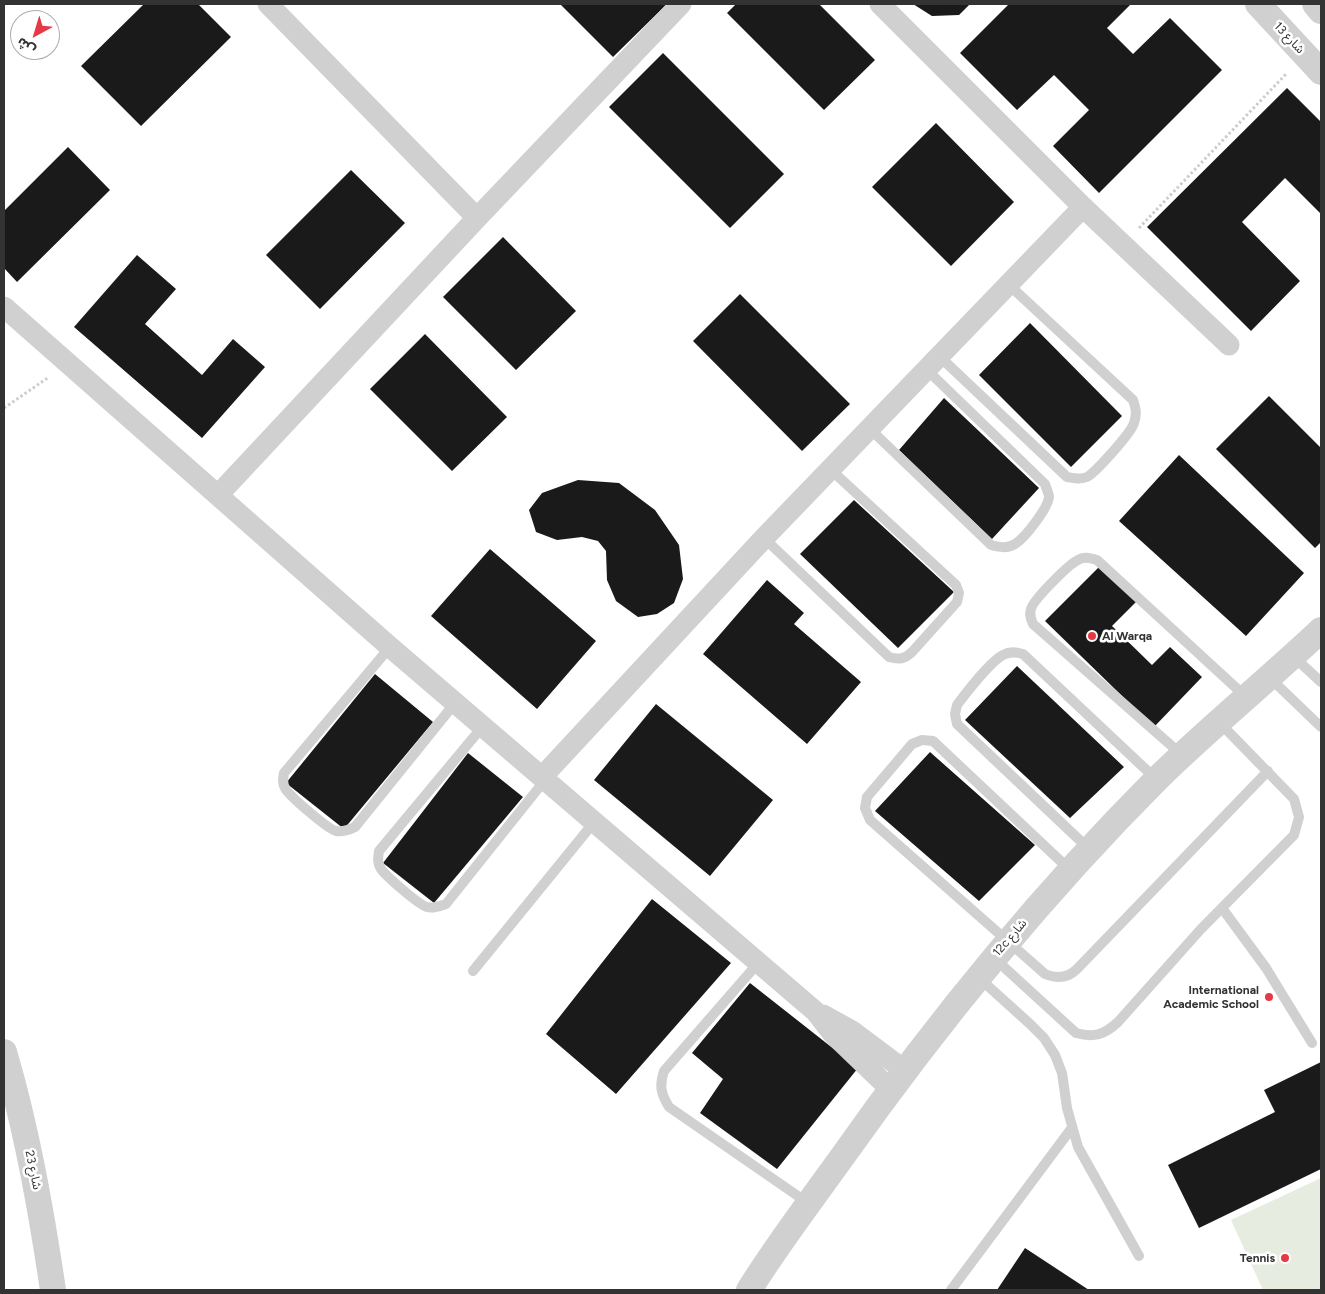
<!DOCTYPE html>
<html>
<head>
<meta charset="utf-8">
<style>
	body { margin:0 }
	#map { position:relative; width:1325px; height:1294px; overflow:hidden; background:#fff; font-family:Figtree,"Noto Sans Arabic",sans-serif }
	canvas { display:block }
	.frame { position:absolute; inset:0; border:5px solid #333; pointer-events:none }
	.north { position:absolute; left:10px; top:10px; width:50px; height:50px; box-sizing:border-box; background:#fff; border:1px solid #adadad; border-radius:50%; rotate:219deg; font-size:14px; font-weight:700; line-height:20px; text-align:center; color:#333 }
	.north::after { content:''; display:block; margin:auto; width:18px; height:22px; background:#e63946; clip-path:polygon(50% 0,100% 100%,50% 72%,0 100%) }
</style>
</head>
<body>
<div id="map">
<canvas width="1325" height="1294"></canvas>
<div class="frame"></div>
<div class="north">ش</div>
</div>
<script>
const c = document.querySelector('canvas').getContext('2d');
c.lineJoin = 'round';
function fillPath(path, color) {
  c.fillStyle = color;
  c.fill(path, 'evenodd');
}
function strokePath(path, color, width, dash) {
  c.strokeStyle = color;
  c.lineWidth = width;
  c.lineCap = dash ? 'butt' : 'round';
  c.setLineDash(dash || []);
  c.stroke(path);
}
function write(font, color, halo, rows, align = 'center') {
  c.font = font + ' Figtree,"Noto Sans Arabic",sans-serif';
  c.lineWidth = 5;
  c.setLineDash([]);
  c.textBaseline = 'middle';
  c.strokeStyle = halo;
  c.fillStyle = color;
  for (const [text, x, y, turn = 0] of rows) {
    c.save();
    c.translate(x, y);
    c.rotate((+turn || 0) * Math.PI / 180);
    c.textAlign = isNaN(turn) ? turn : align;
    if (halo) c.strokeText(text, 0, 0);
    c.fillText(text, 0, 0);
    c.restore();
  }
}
fillPath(new Path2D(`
	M1321,1178V1290H1263L1231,1220Z`), '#e6ecdf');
fillPath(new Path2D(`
	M144,4H198L231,37L141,126L81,66Z
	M560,4H667L613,57Z
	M736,4H819L875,60L824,110L727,13Z
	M913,4H970L959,15L932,16Z
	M1009,4H1131L1107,28L1133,54L1170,18L1222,70L1099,193L1053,146L1089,110L1054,75L1017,110L960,53Z
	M663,53L784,174L730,228L609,107Z
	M1287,88L1321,122V214L1285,178L1242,222L1300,281L1251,331L1147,227Z
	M936,123L1014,202L951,266L872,187Z
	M68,147L110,190L17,282L4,268V211Z
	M351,170L405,223L320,309L266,255Z
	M503,237L576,311L516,370L443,297Z
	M137,255L176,289L145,324L202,375L233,339L265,367L202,438L74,327Z
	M740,294L850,404L802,451L693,341Z
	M1030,323L1122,416L1071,467L979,375Z
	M425,334L507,417L452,471L370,389Z
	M1269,396L1321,448V542L1315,548L1216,449Z
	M944,398L1039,488L992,539L899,450Z
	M1179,455L1304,573L1246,636L1119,521Z
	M578,480L619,483L655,510L679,545L683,579L674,603L657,614L638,617L616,601L607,580L606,551L598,541L582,537L557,540L536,532L529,510L542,493Z
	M854,500L954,592L898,648L800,554Z
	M490,549L596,641L537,709L431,616Z
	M1100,566L1136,602L1112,626L1152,665L1170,647L1202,677L1154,727L1045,621Z
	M767,580L804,613L794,624L861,682L807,744L703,654Z
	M1017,666L1124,767L1070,818L965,720Z
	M375,674L433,722L344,829L286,783Z
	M656,704L773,800L710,876L594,780Z
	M930,752L1035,845L979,901L875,811Z
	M468,753L523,797L434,903L383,863Z
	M652,899L731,963L616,1094L546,1034Z
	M750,983L858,1068L777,1169L700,1113L723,1079L692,1053Z
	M1321,1062V1169L1199,1228L1168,1165L1275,1112L1264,1090Z
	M1025,1248L1089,1290H997Z`), '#1a1a1a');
strokePath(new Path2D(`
	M1139,228L1287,73
	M4,408L49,377`), '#cdcdcd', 3, [2.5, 2.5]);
strokePath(new Path2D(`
	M939,356L1067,477C1074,478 1080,480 1087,477C1096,472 1131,433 1134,423C1137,414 1136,409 1133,400L1008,284
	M869,428L991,545C999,547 1007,549 1015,544C1025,538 1049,507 1049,496C1048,492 1046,487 1045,484L926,369
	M764,538L889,657C899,660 905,659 912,652L957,602L959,593L956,585L830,469
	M390,647L284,773C283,778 282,783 285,788C289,796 328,829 336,831C344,832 349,830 355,827L455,703
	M1294,657L1321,682
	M1270,678L1321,727
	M483,726L379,851C378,858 377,863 381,869C387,877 419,905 427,907C434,909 440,906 446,904L545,780
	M1182,755L1033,624C1031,619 1029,615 1031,609C1033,600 1069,564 1078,560C1084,556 1090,558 1097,560L1246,697
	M1089,849L957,724L955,714L957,705C966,693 991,661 1003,655C1010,651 1016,652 1023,654L1156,779
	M1069,869L933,741L922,740L912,744L867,797L865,808L870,820L1045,974C1057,979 1068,978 1077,969L1268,771
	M1222,908L1266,968L1312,1043
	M994,958L1076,1033C1094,1038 1104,1035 1118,1022L1201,929L1294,835L1299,817L1294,799L1219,722
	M759,962L664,1071C659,1086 661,1094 669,1107L808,1203
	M473,971L595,821
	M978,977L1030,1024L1044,1038L1055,1055L1062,1073L1067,1108L1078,1147L1139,1256
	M951,1290L1071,1129`), '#d0d0d0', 10);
strokePath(new Path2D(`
	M268,4L477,218
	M880,4L1083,207L1229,345
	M4,307L390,647L816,1012L833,1034L890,1089
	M218,495L477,218L681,4
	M542,777L764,538L1083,207
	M823,1015L852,1031L904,1070`), '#d0d0d0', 21);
strokePath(new Path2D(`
	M1258,4L1321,72
	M1315,4L1321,11
	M4,1052C27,1130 41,1210 53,1290
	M749,1290C777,1245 809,1203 840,1160C936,1024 1040,896 1158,778C1211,726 1268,680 1321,630`), '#d0d0d0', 26);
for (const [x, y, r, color] of [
	[1092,636,5,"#e63946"],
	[1269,997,5,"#e63946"],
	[1285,1258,5,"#e63946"]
]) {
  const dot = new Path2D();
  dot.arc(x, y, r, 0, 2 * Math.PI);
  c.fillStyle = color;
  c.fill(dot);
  strokePath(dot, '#fff', 2);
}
write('12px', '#333', '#fff', [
	["شارع 13",1289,38,47],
	["12c شارع",1010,938,-49],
	["شارع 23",33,1170,78]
]);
write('bold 12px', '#333', '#fff', [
	["Al Warqa",1102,636,"left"],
	["International",1259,990],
	["Academic School",1259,1004],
	["Tennis",1275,1258]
], 'right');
</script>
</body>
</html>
